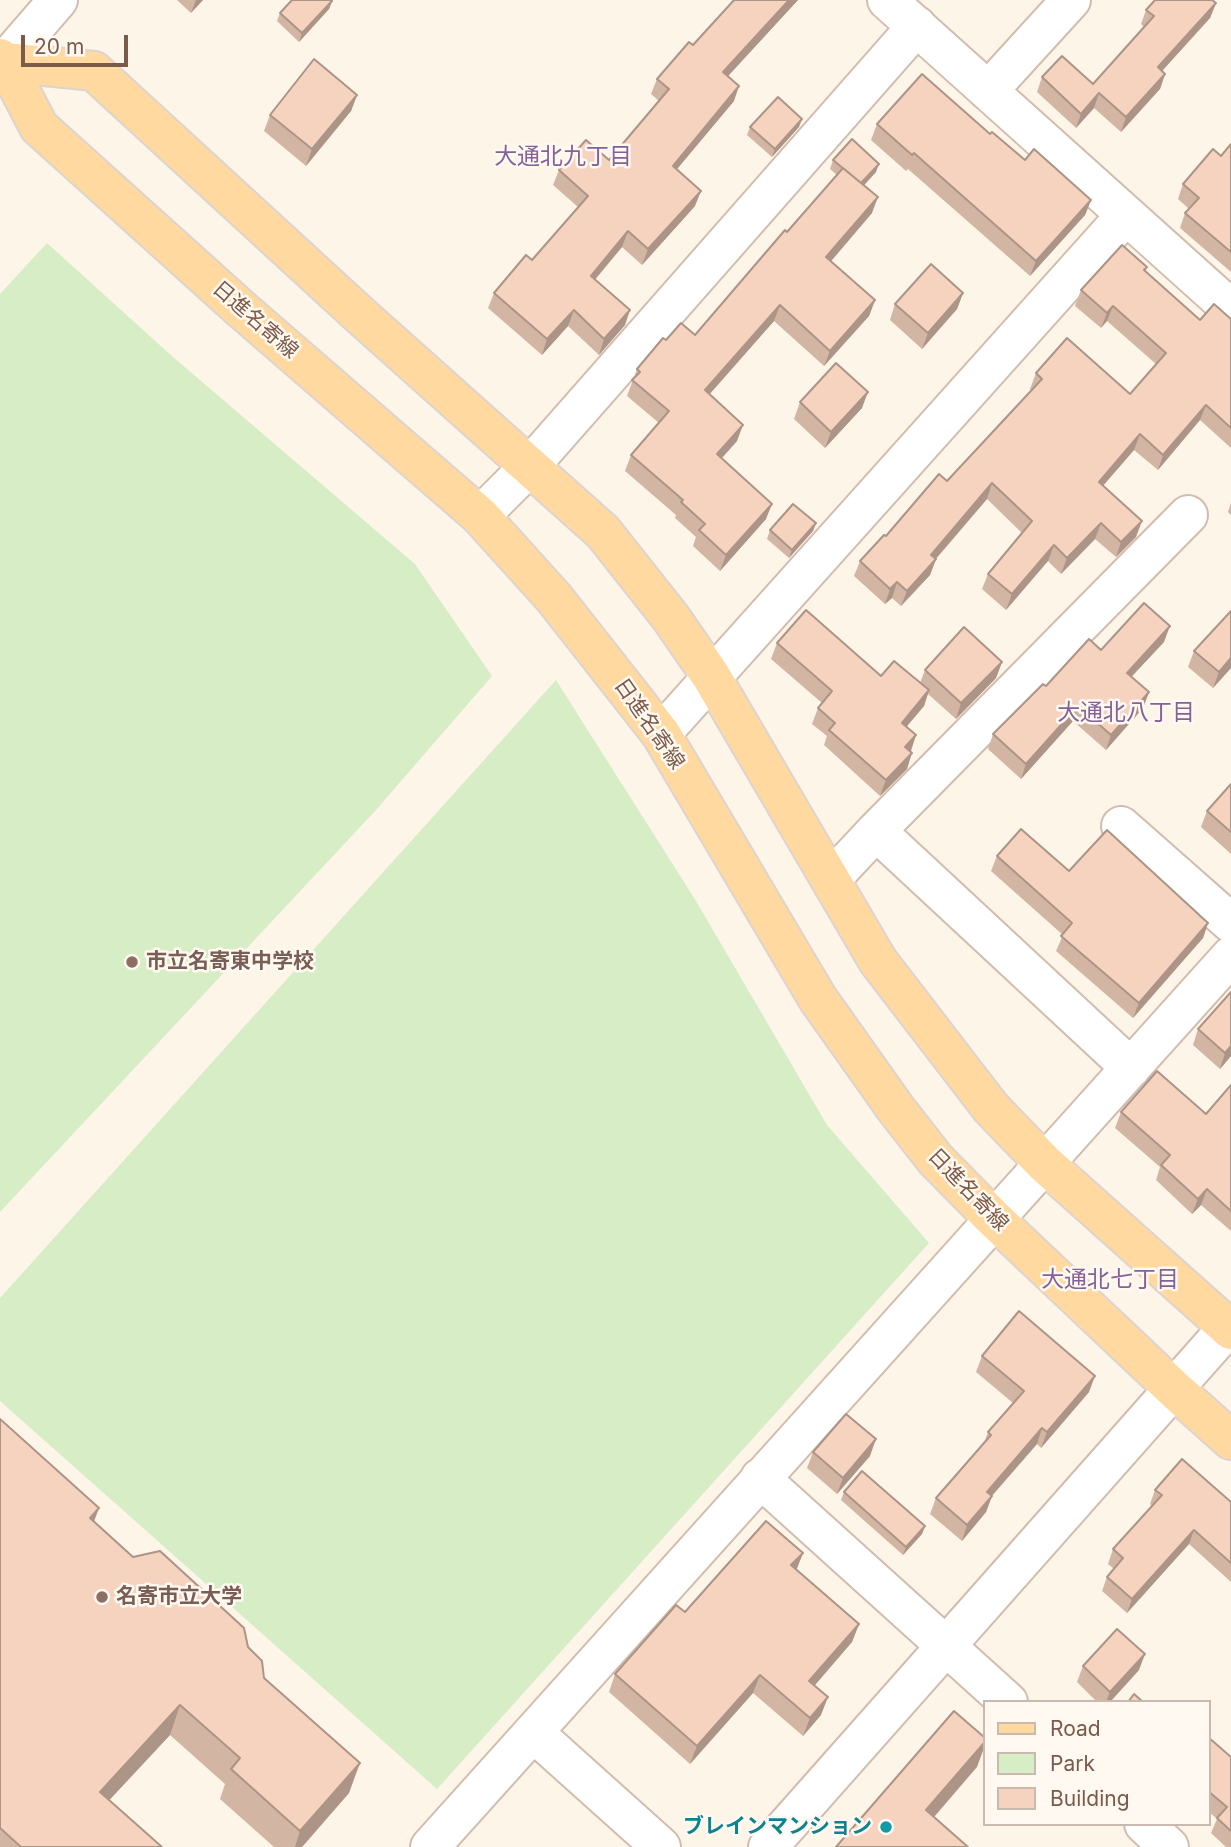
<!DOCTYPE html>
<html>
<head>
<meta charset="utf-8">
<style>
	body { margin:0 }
	#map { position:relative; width:1231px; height:1847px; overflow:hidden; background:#fef5e9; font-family:Inter,sans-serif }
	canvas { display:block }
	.legend { position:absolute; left:983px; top:1700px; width:228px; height:126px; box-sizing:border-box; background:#fff9f1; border:2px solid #cab9ae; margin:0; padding:9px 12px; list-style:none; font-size:21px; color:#7b5a4a }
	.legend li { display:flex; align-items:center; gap:14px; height:35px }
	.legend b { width:35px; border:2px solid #cab9ae }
	.scale { position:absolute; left:21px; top:35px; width:107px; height:32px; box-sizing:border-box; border:4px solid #7b5a4a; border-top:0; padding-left:9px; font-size:21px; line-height:24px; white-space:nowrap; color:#7b5a4a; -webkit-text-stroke:5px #fff9f1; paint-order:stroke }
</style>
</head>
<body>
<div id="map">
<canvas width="1231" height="1847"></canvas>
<ul class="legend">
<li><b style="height:9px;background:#ffd99f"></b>Road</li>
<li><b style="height:19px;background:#d6edc5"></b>Park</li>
<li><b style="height:19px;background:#f5d3bf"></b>Building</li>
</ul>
<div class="scale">20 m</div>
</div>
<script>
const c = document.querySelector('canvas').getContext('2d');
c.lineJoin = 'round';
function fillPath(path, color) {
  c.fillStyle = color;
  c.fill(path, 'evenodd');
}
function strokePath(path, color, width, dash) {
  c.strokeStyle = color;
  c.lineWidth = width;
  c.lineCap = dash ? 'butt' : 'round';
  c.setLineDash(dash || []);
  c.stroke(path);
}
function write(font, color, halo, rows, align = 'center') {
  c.font = font + ' Inter,"Noto Sans JP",sans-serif';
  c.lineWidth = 5;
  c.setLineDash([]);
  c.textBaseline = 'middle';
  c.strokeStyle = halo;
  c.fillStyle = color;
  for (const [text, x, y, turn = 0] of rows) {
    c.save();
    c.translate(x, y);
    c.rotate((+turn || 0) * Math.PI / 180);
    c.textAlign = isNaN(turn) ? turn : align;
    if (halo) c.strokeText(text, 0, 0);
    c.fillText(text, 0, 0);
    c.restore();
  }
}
fillPath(new Path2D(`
	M47,243L173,357L415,564L492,676L376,810L0,1212V294Z
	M556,680L696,901L827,1125L929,1243L437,1789L0,1401V1298Z`), '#d6edc5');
const minor = new Path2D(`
	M887,0L1231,309
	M0,67L58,0
	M988,91L1071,0
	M480,516L530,466L917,26
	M661,734L1126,215
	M1121,826L1231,923
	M876,831L1131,1068
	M832,878L876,831L1188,515
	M760,1478L1008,1702
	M534,1733L661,1847
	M1144,1824L1169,1847
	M430,1847L1231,956
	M768,1847L1231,1324`);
const major = new Path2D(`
	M0,58L5,62L39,127L240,308L480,516L554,598L661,734L818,999L896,1109L935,1159L993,1218L1175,1390L1231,1440
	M5,62L94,71L361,316L603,532L671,618L711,676L878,961L991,1108L1045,1164L1231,1330`);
strokePath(minor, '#d2bcad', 42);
strokePath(major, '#ddd4d0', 42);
strokePath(minor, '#fff', 38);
strokePath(major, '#ffd99f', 38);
fillPath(new Path2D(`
	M177,0H203L191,13Z
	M734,0H798L728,76L734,101L677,169L695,206L642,265L622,247L595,280L625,325L599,355L568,326L542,355L488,308L494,293L532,260L578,207L553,185L559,170L609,160L659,101L651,94L657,79L693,45Z
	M332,1L329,9L299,42L277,21L280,13Z
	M1216,3L1210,18L1162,71L1165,74L1160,89L1121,132L1094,108L1076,128L1037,92L1042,77L1093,84L1144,27L1141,24L1146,10Z
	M357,95L351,111L306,166L264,131L270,115Z
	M877,124L990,134L1025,160L1091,200L1085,215L1030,276L908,169L906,171L871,140Z
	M750,127H799L772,157L747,135Z
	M1231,144V272L1180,228L1185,213L1189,209L1178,199L1183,184L1221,156Z
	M833,160L876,172L864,185L872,213L831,261L875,300L869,316L824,366L774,321L709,395L737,441L722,458L766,519L720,571L693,546L696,537L675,518L676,515L625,471L631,455L659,423L627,396L637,369L666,340L695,335L787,232L837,175L830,169Z
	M1147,267L1145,272L1200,320L1231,319V448L1200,420L1158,470L1134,450L1103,486L1136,537L1116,557L1095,539L1061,574L1048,561L1006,610L982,589L988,574L1022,533L987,499L936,559L930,575L901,606L892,598L885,604L854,576L860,561L947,481L1031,390L1030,389L1036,373L1130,394L1156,364L1107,321L1101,328L1075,306L1081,290Z
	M963,293L957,309L922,349L890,320L895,304Z
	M800,402L862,408L825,448L794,419Z
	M1231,503V515L1228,512Z
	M816,523L813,531L789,558L767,539L770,530Z
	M1231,611V668L1213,688L1188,667L1194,651Z
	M1164,642L1131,677L1149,692L1143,708L1106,750L1073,721L1021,779L988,749L993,734L1046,686L1101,650Z
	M777,643L881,676L920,683L925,670L1002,662L996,678L956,719L928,694L924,706L907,726L911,751L907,769L880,796L824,745L827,736L812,724L818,708L822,703L771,659Z
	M1231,784V854L1201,827L1207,811Z
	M997,856L1069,871L1208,923L1203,938L1133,1018L1056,951L1063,935L991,871Z
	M1198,1029L1231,1056L1220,1069L1193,1045Z
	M1231,1085V1231L1201,1205L1192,1214L1156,1180L1160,1167L1115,1128L1121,1112L1206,1114Z
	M982,1356L1089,1392L1041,1448L1037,1444L992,1496L986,1512L962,1541L930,1514L936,1498L984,1443L988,1432L1013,1403L976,1372Z
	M0,1419L94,1521L133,1557L248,1647L264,1678L349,1793L302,1847H274L220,1799L225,1784L170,1735L109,1800L162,1847H0Z
	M813,1452L870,1456L837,1494L807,1468Z
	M1155,1490L1231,1502V1582L1189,1544L1127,1613L1102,1591L1107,1577L1114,1569L1108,1564L1113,1549L1152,1506L1150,1504Z
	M844,1492L925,1526L922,1534L903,1555L841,1500Z
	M803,1553L796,1570L859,1624L852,1642L814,1686L821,1715L803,1736L753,1693L690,1764L609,1692L615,1674L685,1612Z
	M1083,1666L1139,1670L1110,1702H1097L1077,1682Z
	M1208,1737L1231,1757V1847H1226L1211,1833L1217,1819L1208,1811Z`), '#d3b5a4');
fillPath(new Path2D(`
	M196,0H203L191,13Z
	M789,0H798L718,87L723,72Z
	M332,1L329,9L299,42L302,33Z
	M1216,3L1210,18L1152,82L1158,67Z
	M1165,74L1160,89L1121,132L1126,117Z
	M739,86L734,101L667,181L673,166Z
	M1099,93L1094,108L1076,128L1081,114Z
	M357,95L351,111L306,166L312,149Z
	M802,119L799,127L772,157L775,149Z
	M879,164L876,172L857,193L860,185Z
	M701,191L695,206L642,265L648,249Z
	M878,197L872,213L821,273L826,257Z
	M1091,200L1085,215L1030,276L1036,261Z
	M628,231L622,247L585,291L591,276Z
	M963,293L957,309L922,349L928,333Z
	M875,300L869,316L824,366L830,351Z
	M780,305L774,321L699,406L705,390Z
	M1113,306L1107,321L1101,328L1107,313Z
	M574,310L568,326L542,355L547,339Z
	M630,310L625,325L599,355L604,339Z
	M868,392L862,408L825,448L831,432Z
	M1206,405L1200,420L1158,470L1163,455Z
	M743,425L737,441L711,470L717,454Z
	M1140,434L1134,450L1093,497L1099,482Z
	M992,483L987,499L926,570L931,555Z
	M772,504L766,519L720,571L726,555Z
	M1142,521L1136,537L1116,557L1121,542Z
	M816,523L813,531L789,558L792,550Z
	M1101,523L1095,539L1061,574L1067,558Z
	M1054,545L1048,561L1006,610L1012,594Z
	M936,559L930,575L901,606L907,591Z
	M897,582L892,598L885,604L890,589Z
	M1170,626L1164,642L1121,688L1127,673Z
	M1231,658V668L1213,688L1219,672Z
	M1002,662L996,678L956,719L961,703Z
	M929,690L924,706L897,738L902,723Z
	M1149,692L1143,708L1106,750L1111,735Z
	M1078,706L1073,721L1021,779L1026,764Z
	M916,735L911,751L900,763L905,747Z
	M912,753L907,769L880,796L886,780Z
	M1208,923L1203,938L1133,1018L1139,1003Z
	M1231,1046V1056L1220,1069L1225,1053Z
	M1207,1189L1201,1205L1192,1214L1198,1199Z
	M1095,1376L1089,1392L1041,1448L1047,1432Z
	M1042,1428L1037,1444L981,1508L987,1492Z
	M876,1439L870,1456L837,1494L843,1478Z
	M992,1496L986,1512L962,1541L967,1525Z
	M99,1508L88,1538L90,1518Z
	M925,1526L922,1534L903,1555L906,1547Z
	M1194,1530L1189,1544L1127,1613L1132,1599Z
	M803,1553L796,1571L791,1565Z
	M859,1624L852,1642L803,1699L809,1681Z
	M1145,1654L1139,1670L1110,1702H1106L1110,1692Z
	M760,1675L753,1693L690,1764L697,1746Z
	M828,1697L821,1715L803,1736L810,1718Z
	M180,1705L170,1735L89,1822L100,1792Z
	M984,1743V1748L977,1767L916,1838L926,1810Z
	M360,1763L349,1793L302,1847H295L300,1831Z`), '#ac9486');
const building = new Path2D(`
	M292,0H331L332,1L302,33L280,13Z
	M734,0H789L723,72L739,86L673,166L701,191L648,249L628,231L591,276L630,310L604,339L574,310L547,339L494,293L526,255L532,260L588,196L559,170L586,140L609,160L669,89L657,79L689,42L693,45Z
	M1155,0H1212L1216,3L1158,67L1165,74L1126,117L1099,93L1081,114L1042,77L1062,56L1093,84L1154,16L1146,10Z
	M314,59L357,95L312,149L270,115Z
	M922,74L990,134L992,132L1025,160L1034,149L1091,200L1036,261L914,153L912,155L877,124Z
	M778,97L802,119L775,149L750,127Z
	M852,139L879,164L861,183L833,160Z
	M1231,144V252L1185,213L1199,198L1183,184L1213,149L1221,156Z
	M843,168L878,197L826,257L875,300L830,351L780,305L705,390L743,425L717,454L772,504L726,555L699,530L705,524L681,502L683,500L631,455L669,411L632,380L640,372L637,369L663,338L666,340L681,323L695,335L785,230L787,232Z
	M1122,245L1147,267L1144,270L1200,320L1214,304L1231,319V428L1206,405L1163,455L1140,434L1099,482L1142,521L1121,542L1101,523L1067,558L1054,545L1012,594L988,574L1032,521L992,483L931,555L936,559L907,591L897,582L890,589L860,561L884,535L886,536L939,474L947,481L1042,379L1036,373L1067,338L1130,394L1166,353L1113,306L1107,313L1081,290Z
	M931,264L963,293L928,333L895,304Z
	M836,363L868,392L831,432L800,402Z
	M793,504L816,523L792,550L770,530Z
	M1144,603L1170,626L1127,673L1149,692L1111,735L1078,706L1026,764L993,734L1043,684L1046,686L1089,639L1101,650Z
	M806,610L881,676L894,661L929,690L902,723L916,735L905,747L912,753L886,780L829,730L835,723L818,708L832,691L777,643Z
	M1231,611V658L1219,672L1194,651Z
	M964,627L1002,662L961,703L925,670Z
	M1231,784V832L1207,811Z
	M1021,829L1069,871L1107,830L1208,923L1139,1003L1061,936L1072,923L997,856Z
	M1231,992V1046L1225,1053L1198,1029Z
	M1157,1071L1206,1114L1231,1085V1211L1207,1189L1198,1199L1161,1165L1170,1155L1121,1112Z
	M1019,1311L1095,1376L1047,1432L1042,1428L987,1492L992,1496L967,1525L936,1498L991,1435L988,1432L1024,1391L982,1356Z
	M846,1414L876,1439L843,1478L813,1452Z
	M0,1419L99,1508L90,1518L133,1557L160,1551L244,1628L248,1647L262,1661L264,1678L360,1763L300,1831L231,1769L240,1758L180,1705L100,1792L162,1847H21L0,1828Z
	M1182,1459L1231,1502V1563L1194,1530L1132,1599L1107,1577L1123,1558L1113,1549L1162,1495L1155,1490Z
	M862,1471L925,1526L906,1547L844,1492Z
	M766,1521L803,1553L791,1565L859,1624L809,1681L828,1697L810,1718L760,1675L697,1746L615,1674L676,1605L685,1612Z
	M1117,1629L1145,1654L1110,1692L1083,1666Z
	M1134,1694L1143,1702H1128Z
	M954,1711L984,1737V1743L926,1810L968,1847H836Z
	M1208,1737L1231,1757V1831L1217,1818L1227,1807L1208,1791Z`);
fillPath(building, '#f5d3bf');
strokePath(building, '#ac9486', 2);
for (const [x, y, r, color] of [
	[132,962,7,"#8d6e63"],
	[102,1597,7,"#8d6e63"],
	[886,1827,7,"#0f9aa8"]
]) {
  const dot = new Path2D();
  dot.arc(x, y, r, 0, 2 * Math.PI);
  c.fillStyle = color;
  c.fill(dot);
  strokePath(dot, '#fff9f1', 2.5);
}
write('21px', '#7b5a4a', '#fff9f1', [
	["日進名寄線",255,320,41],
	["日進名寄線",649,724,55],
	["日進名寄線",968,1190,46]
]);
write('bold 21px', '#785e54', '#fff9f1', [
	["市立名寄東中学校",146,962],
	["名寄市立大学",116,1597]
], 'left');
write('bold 21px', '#0d838f', '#fff9f1', [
	["ブレインマンション",872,1827]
], 'right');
write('23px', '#846297', '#fff9f1', [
	["大通北九丁目",563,157],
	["大通北八丁目",1126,713],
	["大通北七丁目",1110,1280]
]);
</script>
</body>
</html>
